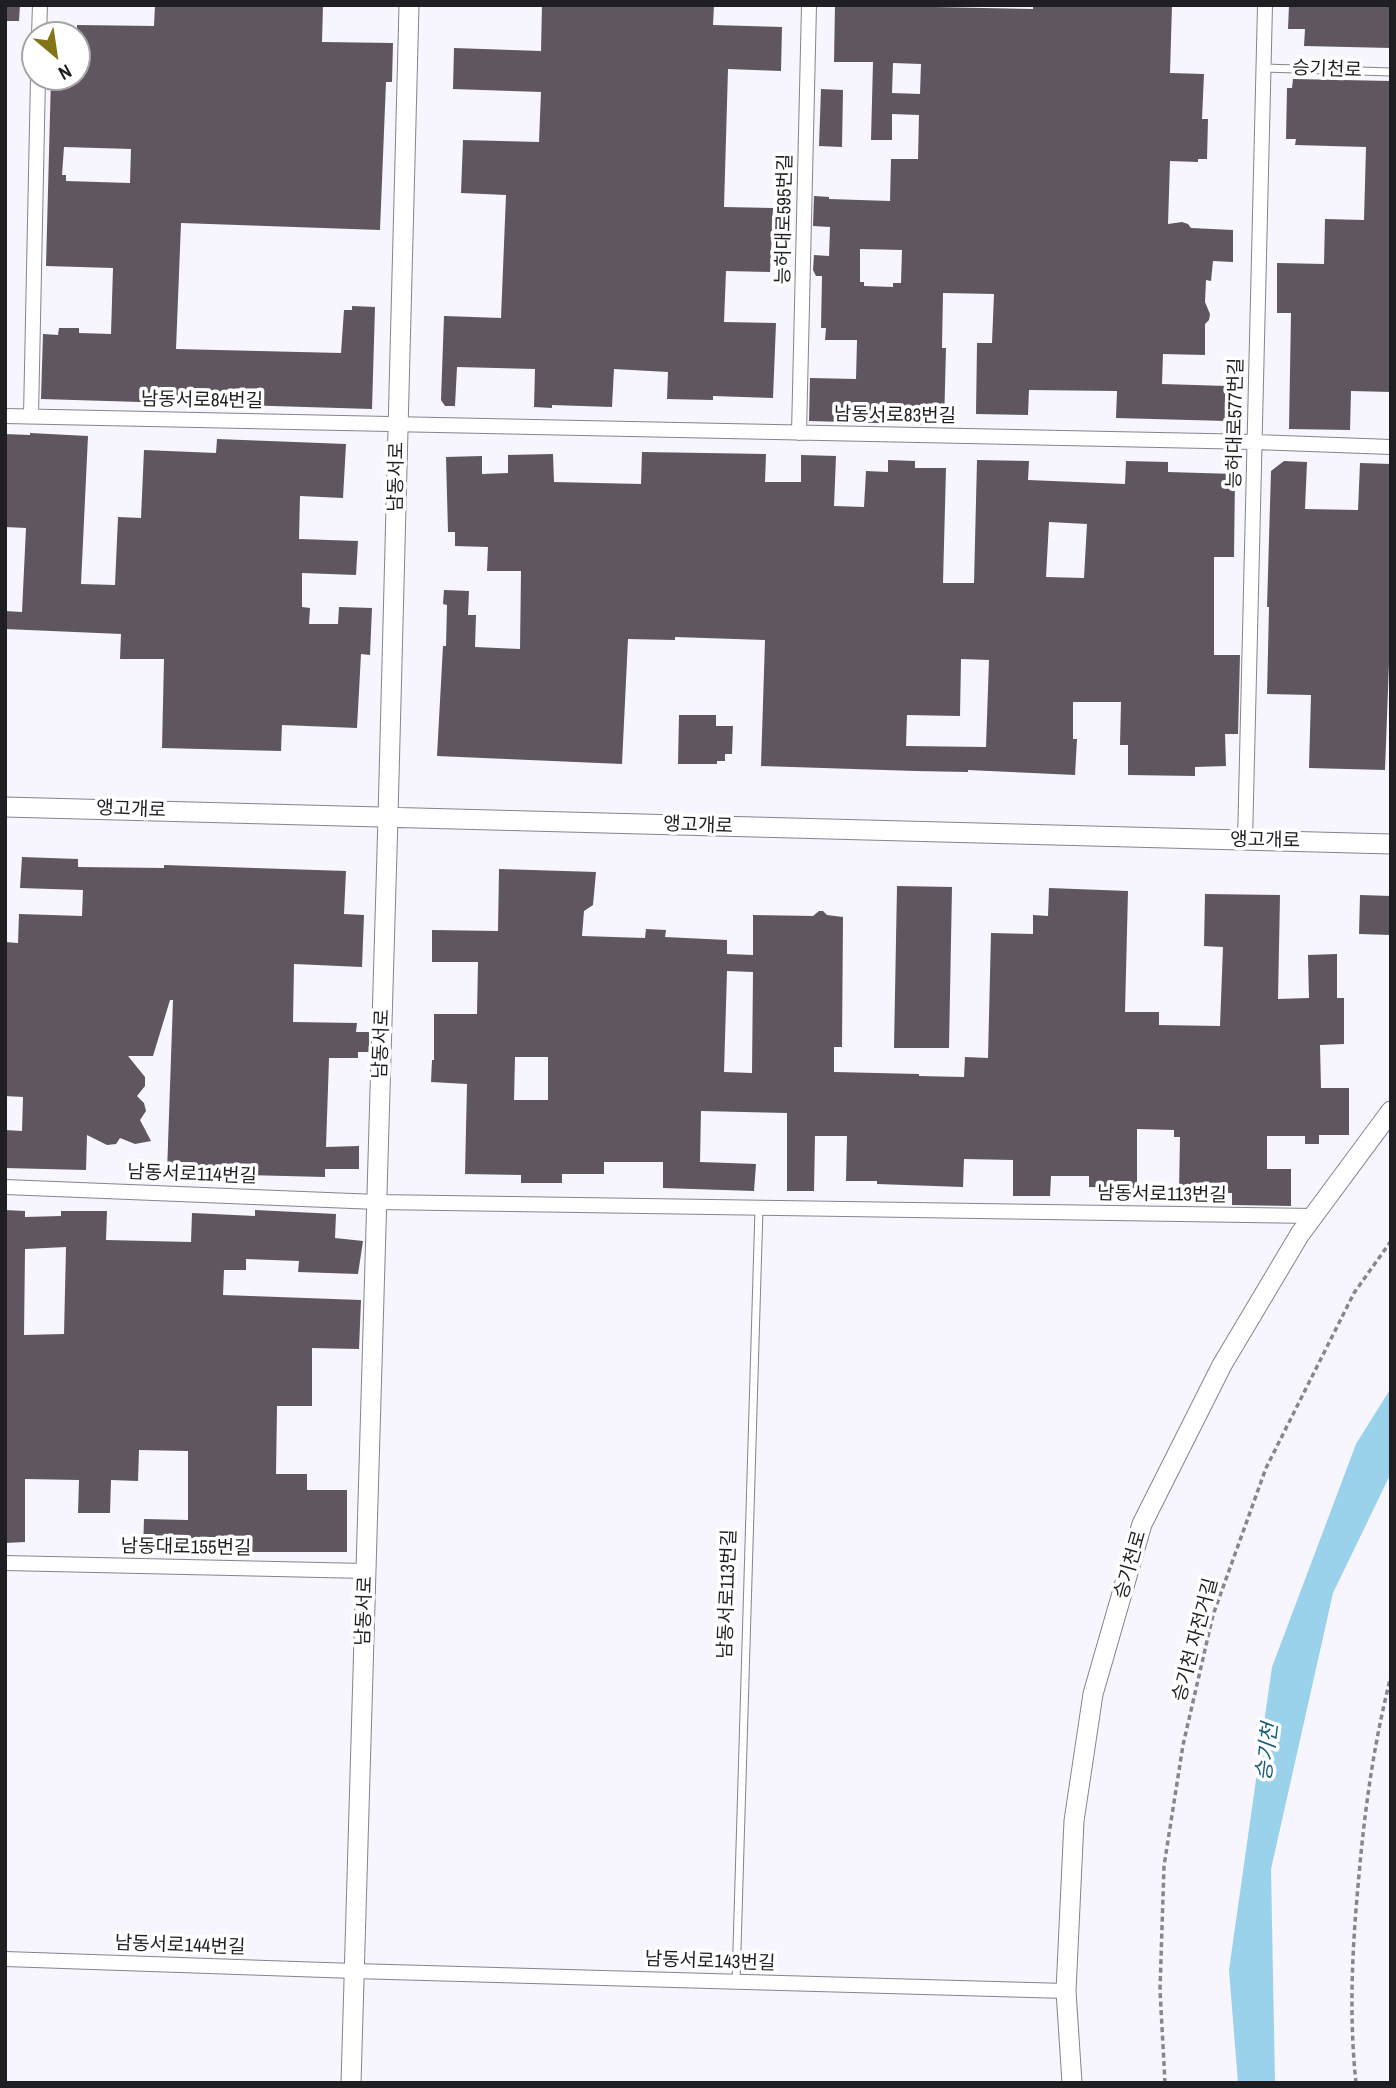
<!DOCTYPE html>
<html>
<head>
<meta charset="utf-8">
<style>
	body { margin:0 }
	#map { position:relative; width:1396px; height:2088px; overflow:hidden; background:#f7f5fe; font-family:"Archivo Narrow",sans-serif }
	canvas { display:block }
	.frame { position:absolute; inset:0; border:7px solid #1f1e23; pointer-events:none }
	.north { position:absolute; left:21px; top:21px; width:70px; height:70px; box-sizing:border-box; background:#fff; border:2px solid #a5a5a7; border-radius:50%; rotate:151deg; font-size:19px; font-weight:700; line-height:28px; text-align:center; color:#1f1e23 }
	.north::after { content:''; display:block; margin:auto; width:24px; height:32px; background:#817518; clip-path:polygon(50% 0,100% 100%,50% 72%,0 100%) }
</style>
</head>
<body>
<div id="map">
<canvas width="1396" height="2088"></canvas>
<div class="frame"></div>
<div class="north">N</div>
</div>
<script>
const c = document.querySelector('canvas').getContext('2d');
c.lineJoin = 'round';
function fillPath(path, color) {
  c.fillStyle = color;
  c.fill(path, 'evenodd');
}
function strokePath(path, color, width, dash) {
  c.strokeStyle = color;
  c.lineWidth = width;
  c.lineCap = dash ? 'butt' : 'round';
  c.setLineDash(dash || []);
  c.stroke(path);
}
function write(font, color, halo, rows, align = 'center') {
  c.font = font + ' "Archivo Narrow","Noto Sans KR",sans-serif';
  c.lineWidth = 7;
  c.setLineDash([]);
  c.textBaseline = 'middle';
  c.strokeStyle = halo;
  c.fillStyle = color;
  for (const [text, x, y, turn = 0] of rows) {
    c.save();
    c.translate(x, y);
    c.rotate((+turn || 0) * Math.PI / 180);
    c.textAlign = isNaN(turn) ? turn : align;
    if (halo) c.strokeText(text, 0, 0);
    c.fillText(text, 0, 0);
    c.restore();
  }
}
fillPath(new Path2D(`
	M1391,1388V1473L1333,1593L1271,1869L1275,2083H1238L1229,1970L1272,1667L1356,1444Z`), '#9ad2eb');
fillPath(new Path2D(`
	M5,5H20L19,21H5Z
	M155,5H323L322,42L393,43L392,82H386L380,230L181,223L176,349L341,353L344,310H352V306L375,307L372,409L41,399L43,334L58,335L59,328H79V333L111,334L113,268L46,266L51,77H77V25L154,26ZM64,147L131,149L130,183L66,181V175H62Z
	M542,5H714L713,25L782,27L781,71L728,69L724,207L773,208L770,272L726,271L724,322L776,323L773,398L713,396V400L667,399L668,372L614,369L612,407L552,405V408L534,407L535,369L457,367L455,406H445L441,400L444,316L501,318L506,195L461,193L463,140L539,142L541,92L453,89L454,48L541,51Z
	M835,5L1033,9V5H1172L1170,73L1204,74L1202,119H1208L1207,159H1198V162L1170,161L1168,224L1182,222L1188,224L1191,228L1233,230V262L1213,261L1211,281L1206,280L1205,302L1210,314L1209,320L1205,324V355L1163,354L1162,384L1227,386L1226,421L1116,418L1117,391L1029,390L1028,415L976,414L977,343H992L994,294L943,293L942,348H946L944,425L809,421L810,378L856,379L857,340H825L826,328H821L822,276H816L813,270L814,255L829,256L830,227L813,226L814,196L829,197V199L890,201L891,159H918L919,115L892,114V140H871L873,62H834ZM893,63L921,64L920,94L892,93ZM860,249L902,250L901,283H893V287L864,286V282H860Z
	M1289,5H1391V48L1304,46L1305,29H1288Z
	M1293,79L1391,81V392L1351,391L1350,430L1289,429L1291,313H1277V263L1324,264L1325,219L1364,220L1366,147L1295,145L1296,139H1286L1287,88H1292Z
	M821,89L843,90L842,147L819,146Z
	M30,433L88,436L81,584L115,585L118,517L141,518L144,450L216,453L217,439L346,444L343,498L300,496L299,539L358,541L356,575L302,573V607L310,608L309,624H338L339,607L372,608L370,655L361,654L357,728L282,725L281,751L162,748L164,659H120L121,634L5,629V611L22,612L26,528L5,527V434L30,435Z
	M642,452L766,454L765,482H801V455L836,456L834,506L864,507L866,471L888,472V460L915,461V468H946L943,583H974L977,460L1029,461L1028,480L1125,484L1126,461L1168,462V472L1235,474L1234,557H1214V655H1240L1238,734H1225L1226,766L1195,767V776L1128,775V745H1120L1121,702H1073V739H1077L1075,775L968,770V772L916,771L761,766L765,640L675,637V640L628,639L622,764L437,756L443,646H446L447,605L443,604L444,590L469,591L468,615H476L475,647L520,649L521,571H487L488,547L455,546V532H448L446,457L482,456V474L508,473V455L553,454L554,482L641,484ZM1049,522L1087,524L1084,578L1046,577ZM961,659L989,660L986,747L906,746L907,715L960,716Z
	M1284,461L1307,462L1305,509L1358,510L1360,463L1391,464V610L1385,770L1309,768L1311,695L1267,694L1269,607H1267L1271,471Z
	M679,715H716V726H733L732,754H725V761H717V764H678Z
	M22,857L78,859V867L164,868V865L346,871L344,914L364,915L362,967L294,964L293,1022L357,1023L356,1032H369V1052H358V1058H329L326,1147L359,1146V1169H325V1177L167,1173L173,1000H170L153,1056H128L145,1077V1086L137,1096L144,1103L146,1111L140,1120L151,1141L135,1144L120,1138L116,1144L107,1145L87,1135L86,1170L5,1168V1130L22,1131L23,1097L5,1096V942L18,943L19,914L82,916L83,890L20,888Z
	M499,869L596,872L593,905L584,911L582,936L645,938L646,929L666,930L665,937L727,940V954L753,955V915L813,916L819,911H823L827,915L843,917L842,1047H834V1072L919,1074V1076L964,1077L965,1057L988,1058L991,933L1033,934V915L1048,916L1049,888L1128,891L1125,1012H1159V1025L1220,1026L1223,947L1204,946L1205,894L1280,895L1278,999L1309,998L1308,955L1337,954V998H1344V1044L1320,1045L1321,1088H1349V1135H1319V1144H1305V1136H1267V1169H1291V1206L1232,1205V1193L1179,1192L1180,1137H1174V1130L1137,1129V1188L1089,1187V1176H1051L1050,1196H1013V1160L964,1159L963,1187L877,1184V1181H846L847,1136H815L814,1191H787V1113L701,1111L700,1162L756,1164L754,1191L663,1188V1162H604V1174H562V1183H521V1175L465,1174L467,1084L431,1082L432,1060H434V1014H477L478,962H432V930L498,931ZM727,971L753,972L752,1073L724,1072ZM515,1057H548V1100H514Z
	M897,886L952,887L949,1048H894Z
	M1360,895L1391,896V935L1359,934Z
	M5,1210L25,1211V1217L61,1216V1211H107L106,1240L191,1242L192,1213L255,1216V1210L336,1214L335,1238L363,1241L358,1274L298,1272L299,1261L246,1259V1270H224L223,1295L361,1300L359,1349L312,1348V1406H277L276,1474H307V1490H347V1552H143L144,1519L188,1520V1451L139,1450L138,1481L111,1480L110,1513H78L79,1480L25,1479V1542L5,1543ZM66,1247L64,1334L24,1335L25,1249Z`), '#60565f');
const lane = new Path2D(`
	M1264,68L1391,72
	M736,1982L759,1208`);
const street = new Path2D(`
	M39,35L40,5
	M5,416L1255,442L1391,447
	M31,416L38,77
	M799,433L809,5
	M1245,841L1265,5
	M5,1187L377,1202L1313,1216
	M5,1563L366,1571
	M5,1959L354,1971L1066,1991`);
const secondary = new Path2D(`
	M5,807L1391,844
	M351,2083L388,817L409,5
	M1072,2083L1066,1991L1074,1821L1093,1694L1142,1524L1222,1365L1300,1234L1391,1111`);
strokePath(lane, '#85838f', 9);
strokePath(street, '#85838f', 16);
strokePath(secondary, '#85838f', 21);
strokePath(new Path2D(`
	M1165,2083L1160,1990L1164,1866L1183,1745L1213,1615L1266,1468L1354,1293L1391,1241
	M1356,2083C1349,2017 1352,1952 1358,1886C1364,1815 1373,1746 1391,1676`), '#88868d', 3.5, [5, 3.5]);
strokePath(lane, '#fff', 7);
strokePath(street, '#fff', 14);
strokePath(secondary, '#fff', 19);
write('19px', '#1f1e23', '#fff', [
	["승기천로",1327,70,2],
	["능허대로595번길",785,219,-89],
	["남동서로84번길",202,401,1],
	["남동서로83번길",895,416,1],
	["능허대로577번길",1236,423,-89],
	["남동서로",397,477,-89],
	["앵고개로",131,810,2],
	["앵고개로",698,826,2],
	["앵고개로",1265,841,1],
	["남동서로",382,1044,-88],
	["남동서로114번길",192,1175,2],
	["남동서로113번길",1162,1195,1],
	["남동대로155번길",186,1548,1],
	["승기천로",1131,1565,-74],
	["남동서로113번길",728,1594,-88],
	["남동서로",365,1611,-88],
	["승기천 자전거길",1196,1640,-75],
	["남동서로144번길",180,1946,2],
	["남동서로143번길",710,1962,2]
]);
write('italic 21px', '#185d77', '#fff', [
	["승기천",1268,1752,-83]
]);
</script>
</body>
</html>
